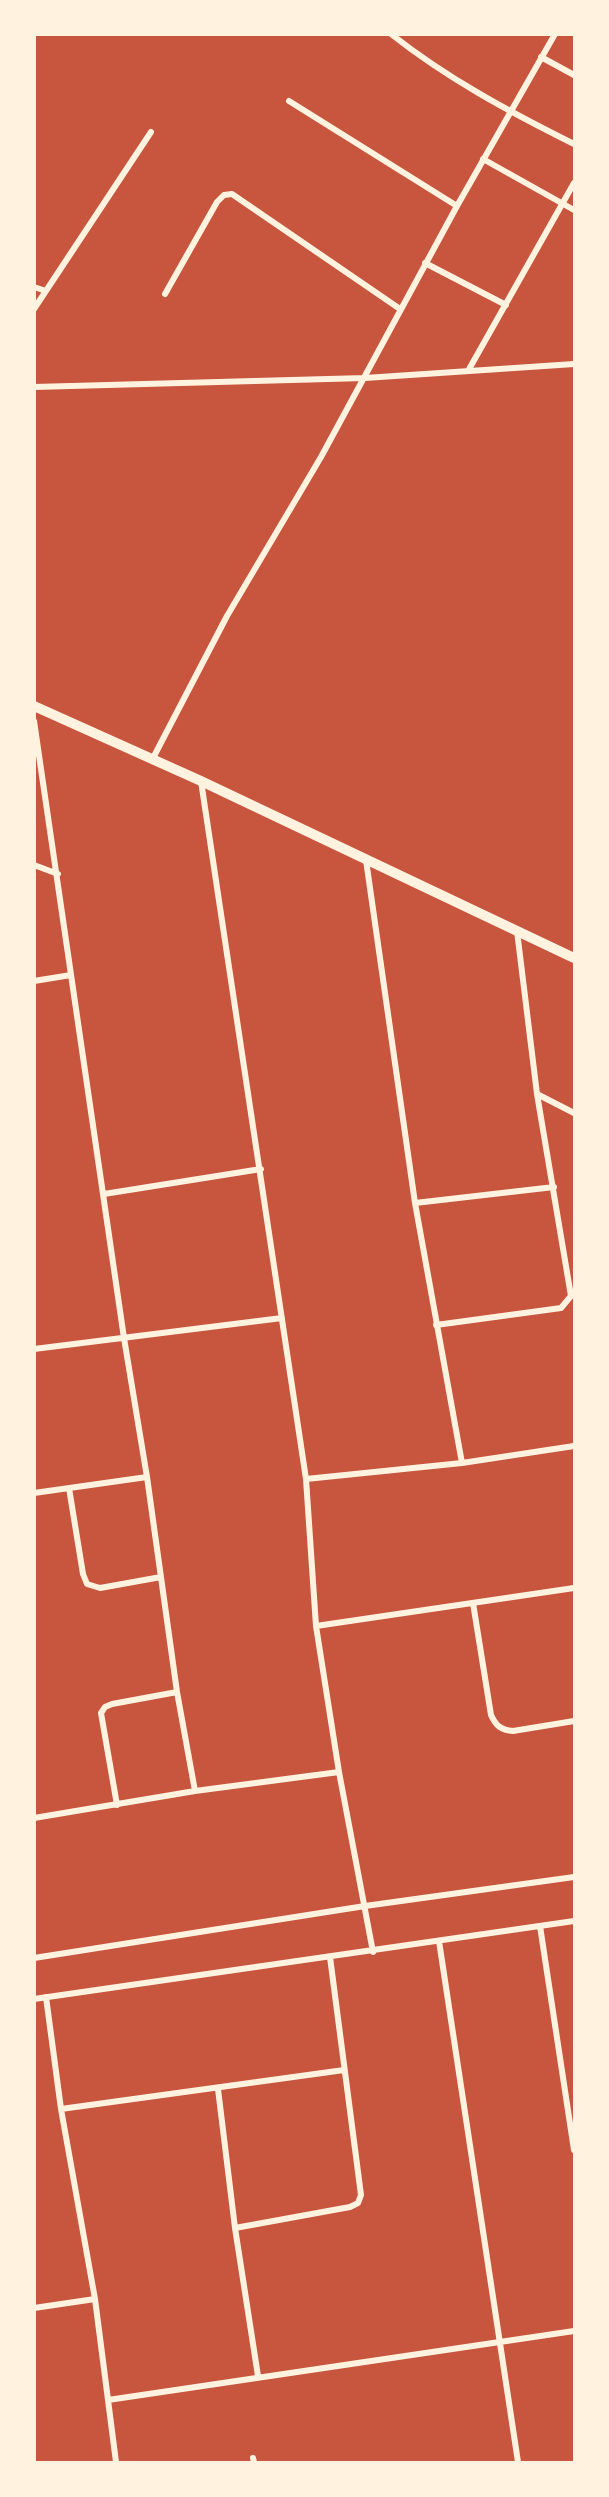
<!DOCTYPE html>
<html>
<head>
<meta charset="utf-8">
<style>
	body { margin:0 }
	#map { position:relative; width:609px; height:2497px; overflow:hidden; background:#c8553d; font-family:Spectral,serif }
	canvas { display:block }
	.frame { position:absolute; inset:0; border:36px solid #fff3e0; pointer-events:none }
</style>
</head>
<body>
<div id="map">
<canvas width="609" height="2497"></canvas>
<div class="frame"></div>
</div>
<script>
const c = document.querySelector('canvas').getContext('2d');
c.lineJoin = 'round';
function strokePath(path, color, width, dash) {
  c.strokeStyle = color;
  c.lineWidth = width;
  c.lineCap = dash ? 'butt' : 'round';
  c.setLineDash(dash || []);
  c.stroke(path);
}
strokePath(new Path2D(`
	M391,34C448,79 510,112 574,144
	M541,57L574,75
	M289,101L457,206
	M483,159L574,210
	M425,263L506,305
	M34,287L46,291
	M165,294L217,202L224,195L232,194L400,309
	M34,309L151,132
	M468,371L574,183
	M34,387L365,378L574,364
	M34,721L124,1338L147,1477L177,1692L195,1791
	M152,760L227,616L321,457L457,206L555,34
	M201,781L306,1479L316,1626L339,1772L373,1952
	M366,860L415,1203L462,1463
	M34,865L58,874
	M34,981L71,975
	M537,1094L574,1113
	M104,1194L261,1169
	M415,1203L554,1187
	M436,1325L561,1308L571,1296L537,1094L517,931
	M34,1349L282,1318
	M306,1479L462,1463L574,1446
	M69,1488L83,1574L87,1584L100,1588L161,1577
	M34,1493L147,1477
	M473,1603L491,1715C496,1726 501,1730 513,1731L574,1721
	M316,1626L574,1588
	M117,1805L101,1713L105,1707L112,1704L177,1692
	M34,1818L195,1791L339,1772
	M540,1926L574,2150
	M439,1941L518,2462
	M34,1958L365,1906L574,1877
	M46,1997L61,2109L95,2299L116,2462
	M34,1999L574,1921
	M218,2089L235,2228L258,2376
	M61,2109L344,2070
	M235,2228L350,2207L358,2203L361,2195L330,1957
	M34,2308L95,2299
	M108,2400L574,2331
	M253,2458L254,2462`), '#fff3e0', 6);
strokePath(new Path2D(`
	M34,706L201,781L574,958`), '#fff3e0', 10);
</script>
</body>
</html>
